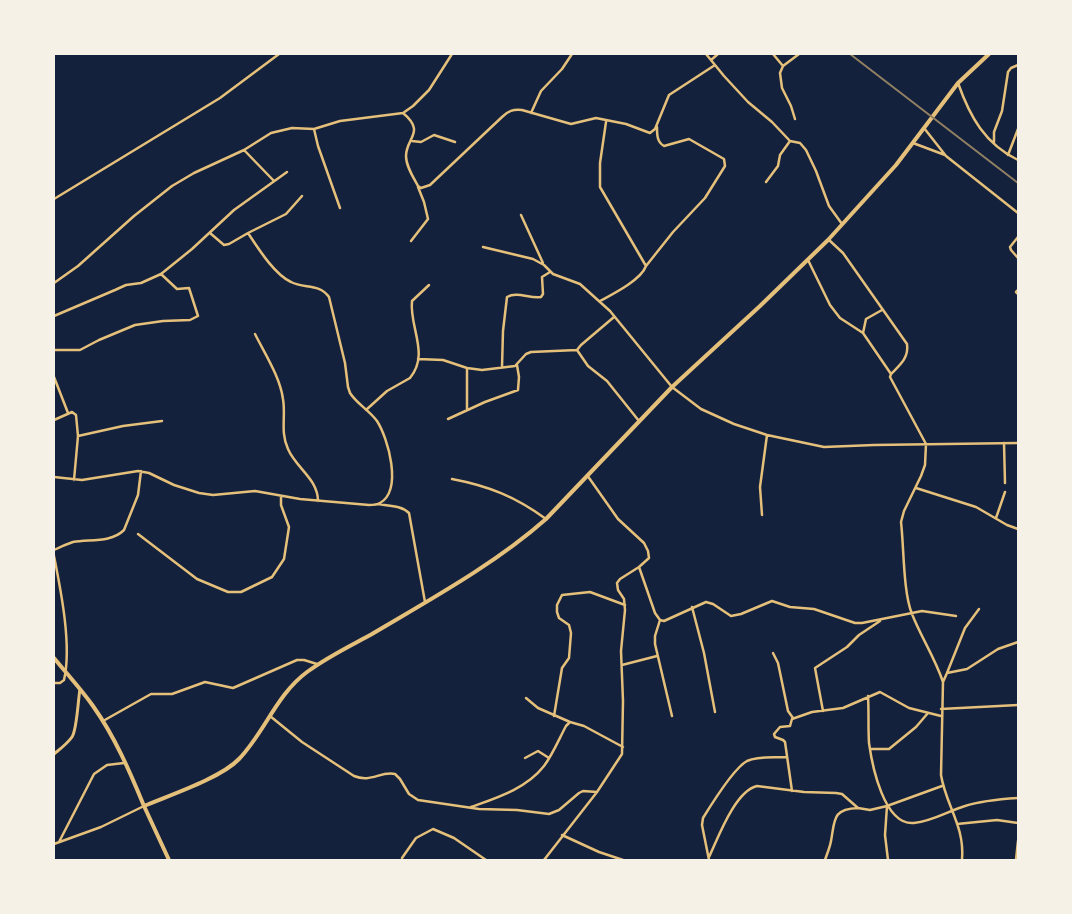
<!DOCTYPE html>
<html>
<head>
<meta charset="utf-8">
<style>
	body { margin:0 }
	#map { position:relative; width:1072px; height:914px; overflow:hidden; background:#14213d; font-family:Bitter,serif }
	canvas { display:block }
	.frame { position:absolute; inset:0; border:55px solid #f6f1e7; pointer-events:none }
</style>
</head>
<body>
<div id="map">
<canvas width="1072" height="914"></canvas>
<div class="frame"></div>
</div>
<script>
const c = document.querySelector('canvas').getContext('2d');
c.lineJoin = 'round';
function strokePath(path, color, width, dash) {
  c.strokeStyle = color;
  c.lineWidth = width;
  c.lineCap = dash ? 'butt' : 'round';
  c.setLineDash(dash || []);
  c.stroke(path);
}
strokePath(new Path2D(`
	M706,54L724,76L748,102L772,122L790,141L800,143L806,150L816,171L829,206L842,224
	M773,54L783,66
	M711,60L718,54
	M958,83C970,117 985,144 1018,160
	M403,113C426,132 406,138 406,156C406,166 413,177 418,186L421,188L430,185L502,117C508,111 513,109 522,110L571,124L596,118L626,124L650,133L655,129L669,95L715,65
	M531,113L541,91L562,69L572,54
	M795,119L791,106L782,88L780,73L783,66L799,54
	M924,128L946,156L1018,213
	M314,129L318,146L340,208
	M412,141L421,142L434,135L455,142
	M994,142V132L1002,111L1008,72L1011,68L1018,65
	M913,143L945,155
	M244,150L274,181
	M1008,155L1018,129
	M766,182L778,166L780,155L790,141
	M54,199L220,98L279,54
	M521,215L543,263
	M210,233L224,245L229,244L248,233L286,214L302,196
	M1018,237L1010,247L1011,250L1018,258
	M829,240L843,253L907,344C909,358 900,365 891,374L890,377L926,444L925,465L921,476L904,511L901,522C904,547 903,592 912,614C921,637 935,658 943,682L941,775C946,806 965,826 962,860
	M411,241L428,219L424,202L418,187
	M483,247L533,259L544,265L553,274L580,284L610,311L672,387L701,409L734,424L767,435L824,447L874,445L1018,443
	M808,260L830,305L840,318L863,333
	M646,266L673,232L705,198L725,166L724,159L689,139L664,146C657,142 657,135 657,127
	M54,283L78,266L134,216L172,186L194,173L244,150L271,133L292,128L314,129L340,121L403,113L413,106L429,90L452,54
	M1018,290L1016,292L1018,294
	M600,301C613,294 641,280 646,266L600,187V163L606,122
	M882,310L866,319L863,333L891,374
	M54,316L115,290L126,285L141,283L161,274L192,249L234,210L287,172
	M255,334C265,354 280,377 283,399C286,416 280,432 288,449C296,468 318,479 318,501
	M54,350H80L99,340L135,325L163,321L190,320L198,316L189,288L177,289L161,274
	M577,350L581,345L614,317
	M418,359L443,360L467,368L482,370L515,366L526,354L531,352L577,350L588,366L607,381L639,421
	M502,367L503,331L507,297C517,291 530,299 541,297L543,294L542,277L550,272
	M54,377L68,413
	M366,410L387,391L410,378C430,354 409,327 412,301L429,285
	M467,410V368
	M448,419L485,402L518,390L519,377L517,365
	M54,420L72,412L76,415L78,436L74,480
	M78,436L123,426L162,421
	M1004,443L1005,483
	M54,477L82,480L138,471L149,473L174,485L199,493L213,495L255,491L300,499L369,505C373,505 377,505 380,503C403,490 388,438 377,421C369,410 357,404 350,393L348,387L345,363L329,297C319,283 304,289 291,282C274,274 258,248 248,233
	M452,479C489,486 516,497 546,519
	M916,488L976,507L1007,525L1018,529
	M378,504C388,506 401,505 409,513L425,602
	M762,515L760,487L767,435
	M996,518L1005,492
	M138,534L197,579L228,592H241L272,577L284,559L289,527L281,505V496
	M54,550C60,547 67,544 73,542C90,539 111,543 124,530L138,495L141,471
	M54,556C61,591 72,646 64,680L60,683H54
	M639,567L655,613L660,620L664,621L706,602L713,604L731,616L741,614L772,601L790,607L814,609L855,623H862L922,611L956,616
	M692,607L704,653L715,712
	M660,620L655,636V644L672,716
	M773,653L778,663L788,711L793,718
	M622,665L657,656
	M947,673L965,628L979,609
	M943,682L947,673L967,669L998,649L1018,642
	M868,696C869,712 868,727 869,743C872,765 884,826 914,823C933,821 948,811 965,806C980,801 1002,799 1018,798
	M526,698L538,708L570,722
	M941,709L1018,705
	M823,711L815,668L847,647L859,635L880,621
	M270,716L302,742L354,776C371,783 380,771 395,774L400,779L409,794L418,800L479,809L517,810L549,814L559,810L579,793L583,791L597,792
	M554,716L562,668L569,658L571,633L569,625L559,618L557,612V605L562,595L590,592L625,605
	M103,721L151,694H172L205,682L233,688L297,660H304L317,664
	M871,749H889L916,727L928,713
	M525,758L538,751L549,758
	M792,791L785,742L783,740L775,737L774,734L780,727L790,726L792,719L812,712L843,708L880,692L909,708L941,716
	M887,806L885,835L888,860
	M471,807C496,798 526,789 544,766C553,754 559,739 566,726L570,722L584,726L623,747
	M957,824L997,820L1018,823
	M562,835L599,852L623,860
	M59,842L94,774L107,765L124,763
	M54,844L101,827L144,806
	M709,857C718,838 735,791 757,786L804,792L836,793L842,794L858,808L870,810L887,806L942,786
	M402,858L416,838L433,829L454,838L486,860
	M544,860L597,792L622,754L623,701L621,651L625,610L624,599L618,590L617,583L620,579L639,567L649,558L648,551L644,543L618,519L587,475
	M709,860L702,825L703,818C711,805 734,768 747,761C758,756 774,758 786,757
	M825,860C827,854 830,847 831,841C835,820 832,809 858,808
	M1016,860L1018,841`), '#e5c07b', 2.5);
strokePath(new Path2D(`
	M54,754C60,749 67,744 72,737C77,730 78,700 80,689`), '#e5c07b', 3);
strokePath(new Path2D(`
	M144,806L169,860`), '#e5c07b', 4);
strokePath(new Path2D(`
	M54,658C67,674 81,689 93,706C115,737 130,772 144,806C170,795 221,778 239,759C265,732 276,695 307,672C327,657 350,646 372,634C431,599 495,564 546,519L672,387L760,306L828,240L896,165L958,83L989,54`), '#e5c07b', 4);
strokePath(new Path2D(`
	M850,54L1018,183`), '#918062', 2);
</script>
</body>
</html>
